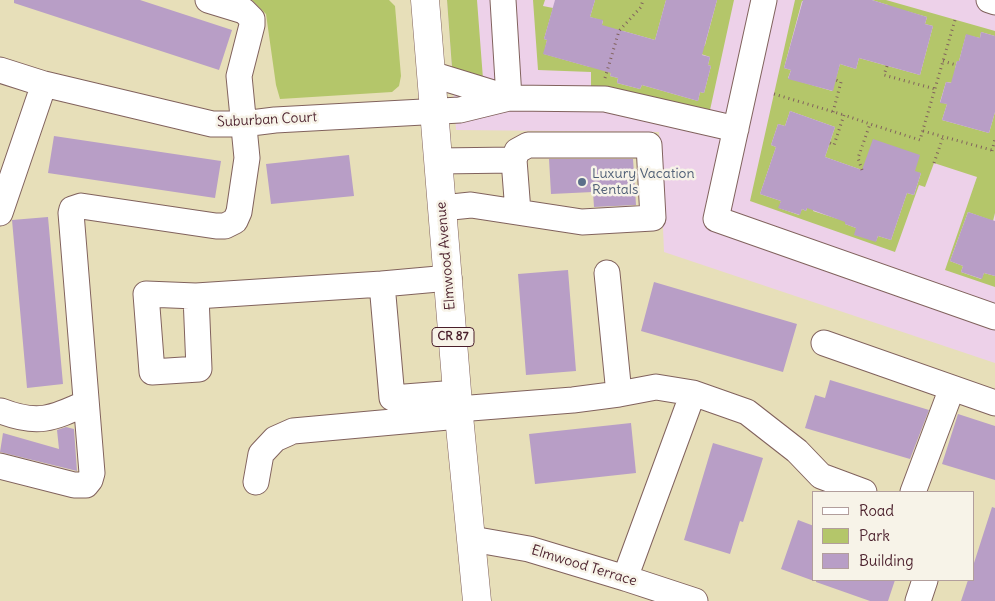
<!DOCTYPE html>
<html>
<head>
<meta charset="utf-8">
<style>
	body { margin:0 }
	#map { position:relative; width:995px; height:601px; overflow:hidden; background:#e7dfb9; font-family:Delius,sans-serif }
	canvas { display:block }
	.legend { position:absolute; left:812px; top:491px; width:162px; height:90px; box-sizing:border-box; background:#f7f3e8; border:1px solid #b29e9c; margin:0; padding:6px 9px; list-style:none; font-size:15px; color:#4a1f2b }
	.legend li { display:flex; align-items:center; gap:10px; height:25px }
	.legend b { width:25px; border:1px solid #b29e9c }
</style>
</head>
<body>
<div id="map">
<canvas width="995" height="601"></canvas>
<ul class="legend">
<li><b style="height:6px;background:#fff"></b>Road</li>
<li><b style="height:14px;background:#b4c66a"></b>Park</li>
<li><b style="height:14px;background:#b89ec6"></b>Building</li>
</ul>
</div>
<script>
const c = document.querySelector('canvas').getContext('2d');
c.lineJoin = 'round';
function fillPath(path, color) {
  c.fillStyle = color;
  c.fill(path, 'evenodd');
}
function strokePath(path, color, width, dash) {
  c.strokeStyle = color;
  c.lineWidth = width;
  c.lineCap = dash ? 'butt' : 'round';
  c.setLineDash(dash || []);
  c.stroke(path);
}
function write(font, color, halo, rows, align = 'center') {
  c.font = font + ' Delius,sans-serif';
  c.lineWidth = 5;
  c.setLineDash([]);
  c.textBaseline = 'middle';
  c.strokeStyle = halo;
  c.fillStyle = color;
  for (const [text, x, y, turn = 0] of rows) {
    c.save();
    c.translate(x, y);
    c.rotate((+turn || 0) * Math.PI / 180);
    c.textAlign = isNaN(turn) ? turn : align;
    if (halo) c.strokeText(text, 0, 0);
    c.fillText(text, 0, 0);
    c.restore();
  }
}
fillPath(new Path2D(`
	M447,0H995V363L664,252L659,132L456,130Z`), '#edd1e9');
fillPath(new Path2D(`
	M252,0H389L395,6L401,76L399,86L392,92L280,99L276,85L266,14Z
	M447,0H477L483,79L452,68Z
	M533,0H545L543,6L553,8L544,39L547,40L544,54L590,67L603,21L590,17L595,0H666L655,40L623,31L610,76L618,78L617,83L640,89L642,85L698,101L700,92L704,93L711,66L708,65L710,57L698,53L705,45L717,0H734L710,110L591,87V72L538,70Z
	M795,0H809V2L802,1L784,68L791,70L788,78L832,91L840,64L856,69L859,58L920,75L933,26L925,24L927,17L906,11H886L888,5L872,0H886L995,31V36L981,32L980,38L966,35L959,61H957L955,69L957,70L953,83L946,82L940,102L947,104L942,120L989,133L995,112V213L993,221L968,212L950,261L963,266L961,272L981,279L984,273L995,276V287L945,270L977,177L934,163L925,187L919,185L895,252L750,201ZM790,111L835,127L825,157L862,170L921,173L914,195L907,193L891,240L878,236L876,241L856,228L845,224L847,216L838,219L813,211L815,205L809,203L806,211L802,209L799,215L779,208L781,201L760,194L776,147L771,145L778,124L785,126Z`), '#b4c66a');
fillPath(new Path2D(`
	M14,0H140L232,30L219,70L14,3Z
	M555,0H595L590,17L603,20L602,25L655,40L666,0H717L702,55L710,57L708,65L711,66L704,93L700,92L698,101L642,85L640,89L617,83L618,78L610,76L611,73L543,54L547,40L544,39Z
	M803,0H872L927,17L925,24L933,26L920,75L859,58L856,69L840,64L833,91L788,79L791,70L784,68Z
	M981,32L995,36V112L989,133L942,120L947,104L940,103L946,82L951,83L957,61H959L966,34L980,38Z
	M790,111L835,127L825,157L862,170L873,139L920,155L915,171L921,173L914,195L907,193L891,240L878,236L876,242L854,235L856,228L845,224V222L807,208L806,211L802,209L800,215L778,208L781,201L760,194L776,147L771,145L778,124L785,126Z
	M54,136L221,161L215,198L48,173Z
	M349,155L354,196L271,204L266,164Z
	M549,159H633L636,205L594,207L593,192L551,194Z
	M968,212L995,221V276L984,273L982,279L961,272L963,266L950,261Z
	M48,217L63,384L27,388L12,220Z
	M568,270L576,371L526,375L518,274Z
	M654,282L797,324L783,372L641,331Z
	M830,380L929,410L910,459L805,428L815,395L825,398Z
	M958,414L995,426V480L942,464Z
	M631,423L636,473L535,484L529,434Z
	M66,427L74,429L77,471L0,452L3,433L59,449L57,430Z
	M713,443L763,458L743,522L740,521L730,554L684,540Z
	M992,507L995,508V601H961L968,580H974V563Z
	M798,520L814,526V581L781,569Z
	M816,580H895L888,601H870L816,582Z`), '#b89ec6');
const minor = new Path2D(`
	M503,0L509,98
	M764,0L716,219L995,317
	M989,0L995,2
	M0,70L44,84L212,124H243L275,120L460,110L509,98L605,99L736,129
	M431,74L509,98
	M514,160L518,212
	M438,161L514,160L517,151L528,145H649L653,218L582,222L471,205L442,208
	M0,213L44,84
	M607,273L619,394
	M449,278L382,284L392,398L457,393
	M196,296L146,294L152,372L199,369L196,296L382,284
	M824,343L995,403
	M458,409L573,400L619,394L656,387L693,393L747,412L797,451L821,476L864,492
	M1,411C37,425 52,419 86,403
	M0,466L74,485H86L90,480L92,473L71,213L72,209L81,206L216,226H225L235,221L239,212L247,158L239,76L252,25V19L244,11L208,0
	M256,482L261,454L275,439L293,431L459,416
	M913,492L952,388
	M472,539L529,549L625,578L695,601
	M625,578L693,393
	M918,601L925,580`);
const major = new Path2D(`
	M425,0L459,416L477,601`);
strokePath(minor, '#81625d', 27);
strokePath(major, '#81625d', 29);
strokePath(new Path2D(`
	M943,61L956,65
	M887,66L884,75L935,89
	M605,78L619,31L641,7L643,0
	M774,94L844,115
	M833,112L841,82L836,80
	M923,131L995,151
	M830,143L834,145L844,115L870,124
	M992,151L995,139
	M934,163L943,137
	M862,170L858,158L870,124L920,140L955,20`), '#81625d', 3, [1, 4]);
strokePath(minor, '#fff', 25);
strokePath(major, '#fff', 28);
for (const [x, y, r, color] of [
	[582,182,5,"#5c6f8a"]
]) {
  const dot = new Path2D();
  dot.arc(x, y, r, 0, 2 * Math.PI);
  c.fillStyle = color;
  c.fill(dot);
  strokePath(dot, '#f7f3e8', 2);
}
for (const [x, y, w] of [
	[453,337,42]
]) {
  const box = new Path2D();
  box.roundRect(x - w / 2, y - 9.5, w, 19, 4);
  c.fillStyle = '#f7f3e8';
  c.fill(box);
  strokePath(box, '#4a1f2b', 1);
}
write('bold 12px', '#4a1f2b', null, [
	["CR 87",453,337]
]);
write('14px', '#4a1f2b', '#f7f3e8', [
	["Suburban Court",267,120,-3],
	["Elmwood Avenue",446,256,-95],
	["Elmwood Terrace",584,566,17]
]);
write('14px', '#4e5e75', '#f7f3e8', [
	["Luxury Vacation",592,174],
	["Rentals",592,190]
], 'left');
</script>
</body>
</html>
